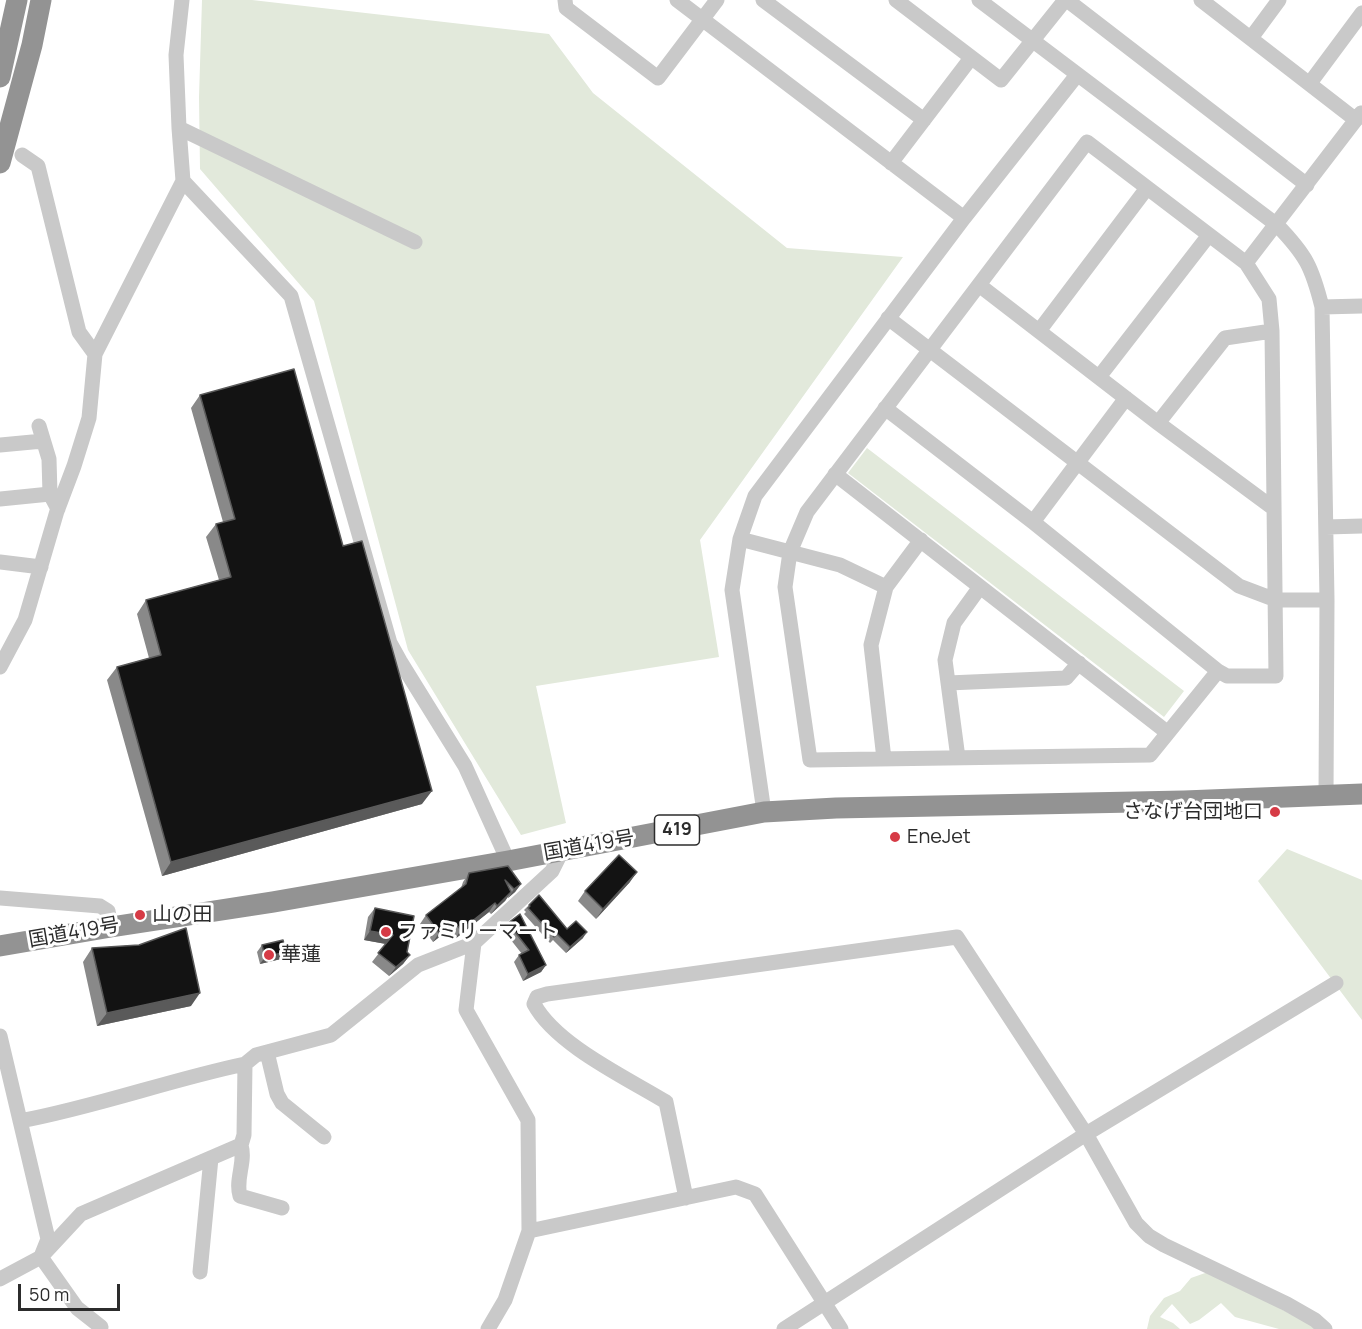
<!DOCTYPE html>
<html>
<head>
<meta charset="utf-8">
<style>
	body { margin:0 }
	#map { position:relative; width:1362px; height:1329px; overflow:hidden; background:#fff; font-family:Manrope,sans-serif }
	canvas { display:block }
	.scale { position:absolute; left:18px; top:1284px; width:102px; height:27px; box-sizing:border-box; border:3px solid #2c2c2c; border-top:0; padding-left:8px; font-size:18px; line-height:21px; white-space:nowrap; color:#2c2c2c; -webkit-text-stroke:4px #fff; paint-order:stroke }
</style>
</head>
<body>
<div id="map">
<canvas width="1362" height="1329"></canvas>
<div class="scale">50 m</div>
</div>
<script>
const c = document.querySelector('canvas').getContext('2d');
c.lineJoin = 'round';
function fillPath(path, color) {
  c.fillStyle = color;
  c.fill(path, 'evenodd');
}
function strokePath(path, color, width, dash) {
  c.strokeStyle = color;
  c.lineWidth = width;
  c.lineCap = dash ? 'butt' : 'round';
  c.setLineDash(dash || []);
  c.stroke(path);
}
function write(font, color, halo, rows, align = 'center') {
  c.font = font + ' Manrope,"Noto Sans JP",sans-serif';
  c.lineWidth = 6;
  c.setLineDash([]);
  c.textBaseline = 'middle';
  c.strokeStyle = halo;
  c.fillStyle = color;
  for (const [text, x, y, turn = 0] of rows) {
    c.save();
    c.translate(x, y);
    c.rotate((+turn || 0) * Math.PI / 180);
    c.textAlign = isNaN(turn) ? turn : align;
    if (halo) c.strokeText(text, 0, 0);
    c.fillText(text, 0, 0);
    c.restore();
  }
}
fillPath(new Path2D(`
	M202,0H252L549,34L593,93L787,248L903,257L700,540L719,657L536,686L566,823L521,835L408,650L314,301L200,169L199,97Z
	M867,448L1184,691L1164,717L848,473Z
	M1287,849L1362,880V1020L1258,881Z
	M1208,1272L1250,1292L1318,1329H1279L1235,1317L1221,1303L1199,1320L1190,1324L1172,1304L1160,1317L1173,1323L1180,1329H1147L1150,1316L1164,1298L1180,1291L1191,1278Z`), '#e2e9db');
strokePath(new Path2D(`
	M565,0L566,8L658,78L717,0
	M677,0L964,218
	M763,0L924,120
	M896,0L1001,80L1065,0
	M979,0L1277,225C1306,255 1312,267 1322,307L1327,600L1326,796
	M1067,0L1307,185
	M1201,0L1356,120
	M1251,38L1279,0
	M1310,83L1362,13
	M179,128L415,242
	M22,155L38,166L79,332L95,354
	M891,163L971,58
	M183,181L291,296L390,643L400,661L465,766L508,861
	M1246,263L1361,113
	M979,285L1158,423L1273,508
	M1322,307L1362,306
	M888,318L1239,586L1276,600H1327
	M1039,331L1147,188
	M1099,377L1209,235
	M885,408L1033,522L1218,671L1227,676H1276L1272,331L1269,299L1246,263L1087,142L807,512L790,552L785,587L810,760L1150,755L1218,671
	M1158,423L1225,338L1272,331
	M39,426L49,459L50,494L58,509
	M0,445L43,441
	M835,474L1168,733
	M0,499L50,494
	M1033,522L1126,398
	M1326,527L1362,526
	M740,539L840,565L886,587
	M0,562L41,567
	M0,667L25,620L57,511L74,466L89,418L95,354L183,181L179,128L176,55L182,0
	M948,683L1066,678L1079,663
	M958,758L945,660L954,623L980,587
	M884,759L871,645L886,587L921,540
	M764,812L732,590L740,539L755,496L964,218L1077,75
	M0,898L100,906L108,911L111,927
	M474,943L466,1010L528,1120L529,1231L505,1300L488,1329
	M0,1036L48,1239L42,1254
	M267,1052L277,1094L282,1103L324,1137
	M20,1121C96,1107 169,1080 245,1064
	M241,1145C246,1162 235,1179 240,1196L282,1208
	M686,1198L666,1102C627,1078 556,1045 534,1004L537,997L547,994L957,937L1086,1134L1136,1223L1149,1236L1164,1245L1287,1304L1315,1320L1325,1329
	M529,1231L736,1187L755,1194L841,1329
	M41,1257L77,1308L101,1327L99,1329
	M200,1272L211,1158
	M0,1279L41,1257L81,1214L241,1145L244,1135L245,1064L256,1055L331,1035L418,965L474,943L552,871L562,851
	M784,1329L1086,1134L1336,983`), '#c9c9c9', 15);
strokePath(new Path2D(`
	M0,77L17,0
	M0,163L32,45L41,0
	M0,946L111,927L273,902L508,861L764,812L836,808L1184,801L1362,794`), '#939393', 21);
fillPath(new Path2D(`
	M200,395L343,546L422,804L162,876L107,680L117,667L149,658L137,614L146,600L219,580L206,537L216,524L223,522L191,408Z
	M469,873L521,884L515,892L508,898V897L505,901L491,914L489,912L455,939L448,930L433,942L420,924L426,915L461,888L463,882Z
	M630,882L596,919L578,901L585,891Z
	M529,905L567,929L583,938L566,953L553,940L550,943L524,914L526,912L524,910Z
	M375,908L407,952L410,955L403,964L389,976L372,962L386,944L364,940L368,917Z
	M508,923L546,965L541,972L523,981L514,962L519,955L522,954L503,930Z
	M139,945L191,1006L97,1026L83,962L92,948Z
	M262,945L286,952L281,959L260,964L257,952Z`), '#898989');
fillPath(new Path2D(`
	M432,791L422,804L162,876L171,862Z
	M637,872L630,882L596,919L603,909Z
	M521,884L515,892L508,898L514,889Z
	M511,892L505,901L491,914L497,906Z
	M495,903L489,912L455,939L461,930Z
	M454,922L448,930L433,942L439,933Z
	M370,931L393,935L386,944L364,940Z
	M587,932L583,938L566,953L570,947Z
	M286,952L281,959L260,964L265,957Z
	M410,955L403,964L389,976L396,967Z
	M546,965L541,972L523,981L528,974Z
	M200,993L191,1006L97,1026L107,1013Z`), '#5a5a5a');
const building = new Path2D(`
	M294,369L343,546L362,541L432,791L171,862L117,667L161,655L146,600L231,577L216,524L235,519L200,395Z
	M619,855L637,872L603,909L585,891Z
	M508,866L521,884L514,889L505,880L511,892L497,906L495,903L461,930L454,922L439,933L426,915L466,884L469,873Z
	M539,895L567,929L576,921L587,932L570,947L557,934L554,937L528,908L530,906L529,905Z
	M375,908L414,916L407,952L410,955L396,967L378,953L393,935L370,931Z
	M520,914L546,965L528,974L519,955L529,950L508,923Z
	M186,928L200,993L107,1013L92,948L139,945Z
	M283,940L286,952L265,957L262,945Z`);
fillPath(building, '#131313');
strokePath(building, '#5a5a5a', 1.5);
for (const [x, y, r, color] of [
	[1275,812,6,"#d63b46"],
	[895,837,6,"#d63b46"],
	[140,915,6,"#d63b46"],
	[386,932,6,"#d63b46"],
	[269,955,6,"#d63b46"]
]) {
  const dot = new Path2D();
  dot.arc(x, y, r, 0, 2 * Math.PI);
  c.fillStyle = color;
  c.fill(dot);
  strokePath(dot, '#fff', 2);
}
for (const [x, y, w] of [
	[677,830,45]
]) {
  const box = new Path2D();
  box.roundRect(x - w / 2, y - 15, w, 30, 4.5);
  c.fillStyle = '#fff';
  c.fill(box);
  strokePath(box, '#2c2c2c', 1.5);
}
write('bold 18px', '#2c2c2c', null, [
	["419",677,830]
]);
write('20px', '#2c2c2c', '#fff', [
	["さなげ台団地口",1263,812,"right"],
	["EneJet",907,837],
	["山の田",152,915],
	["ファミリーマート",398,932],
	["華蓮",281,955]
], 'left');
write('20px', '#2c2c2c', '#fff', [
	["国道419号",589,846,-10],
	["国道419号",74,933,-10]
]);
</script>
</body>
</html>
